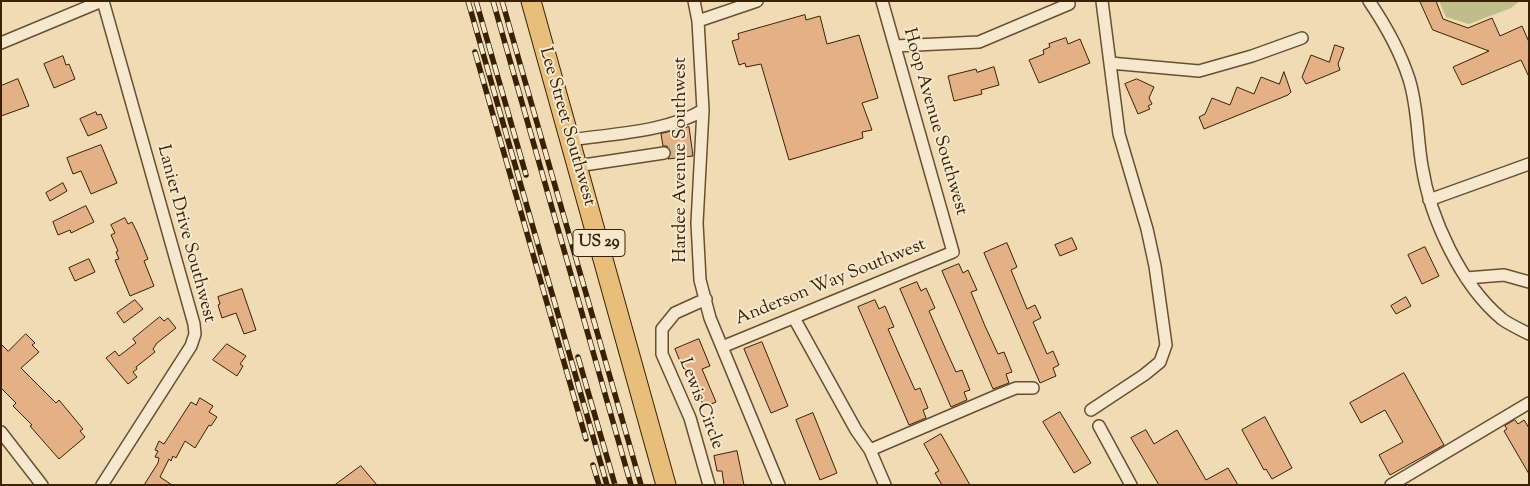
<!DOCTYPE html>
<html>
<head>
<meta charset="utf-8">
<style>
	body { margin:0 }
	#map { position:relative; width:1530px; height:486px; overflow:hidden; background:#f0dbb5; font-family:"Sorts Mill Goudy",serif }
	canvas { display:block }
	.frame { position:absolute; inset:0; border:2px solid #3a2102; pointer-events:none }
</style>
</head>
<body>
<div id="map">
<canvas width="1530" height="486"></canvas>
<div class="frame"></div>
</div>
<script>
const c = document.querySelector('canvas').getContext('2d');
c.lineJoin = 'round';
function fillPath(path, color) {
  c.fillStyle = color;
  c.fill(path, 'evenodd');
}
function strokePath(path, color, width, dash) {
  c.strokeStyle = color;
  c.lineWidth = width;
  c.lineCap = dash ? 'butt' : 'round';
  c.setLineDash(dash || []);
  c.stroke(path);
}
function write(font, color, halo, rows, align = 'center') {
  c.font = font + ' "Sorts Mill Goudy",serif';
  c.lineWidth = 4;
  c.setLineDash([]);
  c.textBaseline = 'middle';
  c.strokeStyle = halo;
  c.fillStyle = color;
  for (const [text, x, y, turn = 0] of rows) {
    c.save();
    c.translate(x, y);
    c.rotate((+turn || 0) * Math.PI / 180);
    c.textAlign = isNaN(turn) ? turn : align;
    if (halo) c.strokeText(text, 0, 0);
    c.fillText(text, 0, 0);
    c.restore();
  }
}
fillPath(new Path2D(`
	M1439,1H1520L1511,8L1469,24L1446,17Z`), '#bfbe8a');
const building = new Path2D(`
	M1420,1H1436L1443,19L1468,28L1492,18L1500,36L1522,26L1529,42V77L1521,60L1462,85L1453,67L1489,51L1433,30Z
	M805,15L806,20L820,16L827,44L859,35L878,98L862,103L872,130L862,132L863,138L789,160L761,64L746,67L745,63L739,65L732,41L739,39L738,34Z
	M1066,38L1068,44L1080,39L1090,63L1039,83L1029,60L1044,54L1043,50L1050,47L1049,44Z
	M1335,45L1344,48L1338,64L1340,70L1306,84L1302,77L1311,55L1329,62Z
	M63,56L66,65L69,64L75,79L54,88L44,64Z
	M994,67L999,85L981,90L982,94L954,101L948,76L976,69L977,72Z
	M1284,72L1291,92L1288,95L1204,129L1199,117L1205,114L1212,98L1230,105L1237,87L1254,94L1261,77L1279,84Z
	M18,79L29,106L1,116V86Z
	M1137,79L1154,87L1149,98L1152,104L1148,106L1150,109L1138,114L1125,84Z
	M96,112L97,115L101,114L107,128L88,136L80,119Z
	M689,127L693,156L668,159L671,151L667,146H663L661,134Z
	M101,145L117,183L91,194L81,171L73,174L67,158Z
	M63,183L67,191L50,201L46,193Z
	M86,206L94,222L71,233L70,230L58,235L53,222Z
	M125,218L128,224L132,222L137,232L148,259L144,261L154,286L130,296L115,260L119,259L116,252L118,251L111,235L115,233L111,225Z
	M1072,238L1077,249L1060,256L1055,245Z
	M1007,243L1017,267L1011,270L1027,309L1035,305L1041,318L1033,322L1047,354L1053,351L1059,365L1053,368L1056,376L1040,383L984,253Z
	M1425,247L1439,276L1422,284L1408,255Z
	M89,259L95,272L75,281L69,268Z
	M959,264L963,273L968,270L977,290L971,292L985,326L998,354L1004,352L1012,372L1006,374L1009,383L993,389L942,271Z
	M917,282L921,291L926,288L935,308L929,311L946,350L956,372L962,370L970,390L964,392L967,400L951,407L900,289Z
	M242,289L256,330L244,334L236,313L222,318L218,305L220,304L218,297Z
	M1406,297L1411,306L1396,314L1391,306Z
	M135,300L143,309L124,323L117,313Z
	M875,300L879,309L885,306L894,327L888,329L902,361L915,390L920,388L928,408L923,410L926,418L909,425L858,307Z
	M160,317L164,321L168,318L176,328L157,343L153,349L155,352L136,367L137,369L133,372L137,377L128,384L106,358L115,351L119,356L136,343L133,339Z
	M26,334L35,343L32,345L39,352L21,368L56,403L59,400L83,429L80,431L85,437L59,459L30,426L32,425L13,406L16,403L1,388V344L8,351Z
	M699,339L710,366L702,369L716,402L704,407L692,378L689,375L686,376L675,349Z
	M762,342L788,406L771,413L744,349Z
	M227,344L246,356L240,364L243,366L237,376L213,360Z
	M1404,373L1444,445L1390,475L1379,455L1403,442L1385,410L1361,423L1350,403Z
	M200,398L213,406L209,412L217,417L211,426L209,425L195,448L185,441L176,458L173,456L171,461L169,459L160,477L172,485H144L158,463L159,458L155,457L158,451L155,450L159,441L164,444L191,402L196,405Z
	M1060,412L1091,463L1074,473L1043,422Z
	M813,413L837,473L820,480L796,420Z
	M1265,417L1292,468L1272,479L1266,469L1264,470L1242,430Z
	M1515,420L1518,424L1524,420L1529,428V474L1504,431L1507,429L1505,426Z
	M1146,430L1154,444L1177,430L1206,480L1228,468L1238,485H1159L1131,438Z
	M941,434L970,485H942L935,473L939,471L924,444Z
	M737,451L744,485H724L722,471H717L714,456Z
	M361,466L377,485H335Z`);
fillPath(building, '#e4b085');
strokePath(building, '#3a2102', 1);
strokePath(new Path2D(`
	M664,153L692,149`), '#ccb691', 11, [11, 5.5]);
const minor = new Path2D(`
	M694,1L698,21L703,110L697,223L700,280L710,318L779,485
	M1369,1C1386,26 1400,51 1409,79C1418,107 1417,137 1422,166C1430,218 1461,285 1502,319C1510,325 1520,329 1529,334
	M698,21L757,1
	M1,43L102,1
	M895,46L979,42L1069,4
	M1110,63L1199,71L1252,56L1302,38
	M570,140C611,134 668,132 703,110
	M577,166L664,153
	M1429,200L1529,164
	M1466,278L1504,275L1529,282
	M706,299L675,313L662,329V354L690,418L709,485
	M794,318L856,430L870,450L885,485
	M722,347L953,252L882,1
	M1091,410L1144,375L1160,362L1166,345L1155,266L1147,229L1119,134L1102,1
	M1099,426L1131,485
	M1,432L42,485
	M870,450L1001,394L1016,388H1033
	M102,485L191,346L195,334L194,324L103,1
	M1391,485L1529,403`);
const primary = new Path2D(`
	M531,1L666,485`);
strokePath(minor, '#68502f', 14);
strokePath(primary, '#3a2102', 21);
strokePath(minor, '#f5e8cf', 11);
strokePath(primary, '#e8be7a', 19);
const rail = new Path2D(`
	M468,1L607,485
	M476,1L526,175
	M493,1L631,485
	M502,1L641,485
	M475,52L586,439
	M578,357L615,485
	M593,465L599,485`);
strokePath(rail, '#3a2102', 5.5);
strokePath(rail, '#f5e8cf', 4, [11]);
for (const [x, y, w] of [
	[599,243,52]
]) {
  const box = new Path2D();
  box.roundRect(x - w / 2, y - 13.5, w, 27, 4);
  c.fillStyle = '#f5e8cf';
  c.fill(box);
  strokePath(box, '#3a2102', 1);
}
write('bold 16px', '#3a2102', null, [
	["US 29",599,243]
]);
write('18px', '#3a2102', '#f5e8cf', [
	["Hoop Avenue Southwest",934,122,74],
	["Lee Street Southwest",566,127,74],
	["Hardee Avenue Southwest",682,160,-90],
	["Lanier Drive Southwest",185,234,75],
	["Anderson Way Southwest",831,283,-22],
	["Lewis Circle",700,404,69]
]);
</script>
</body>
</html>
